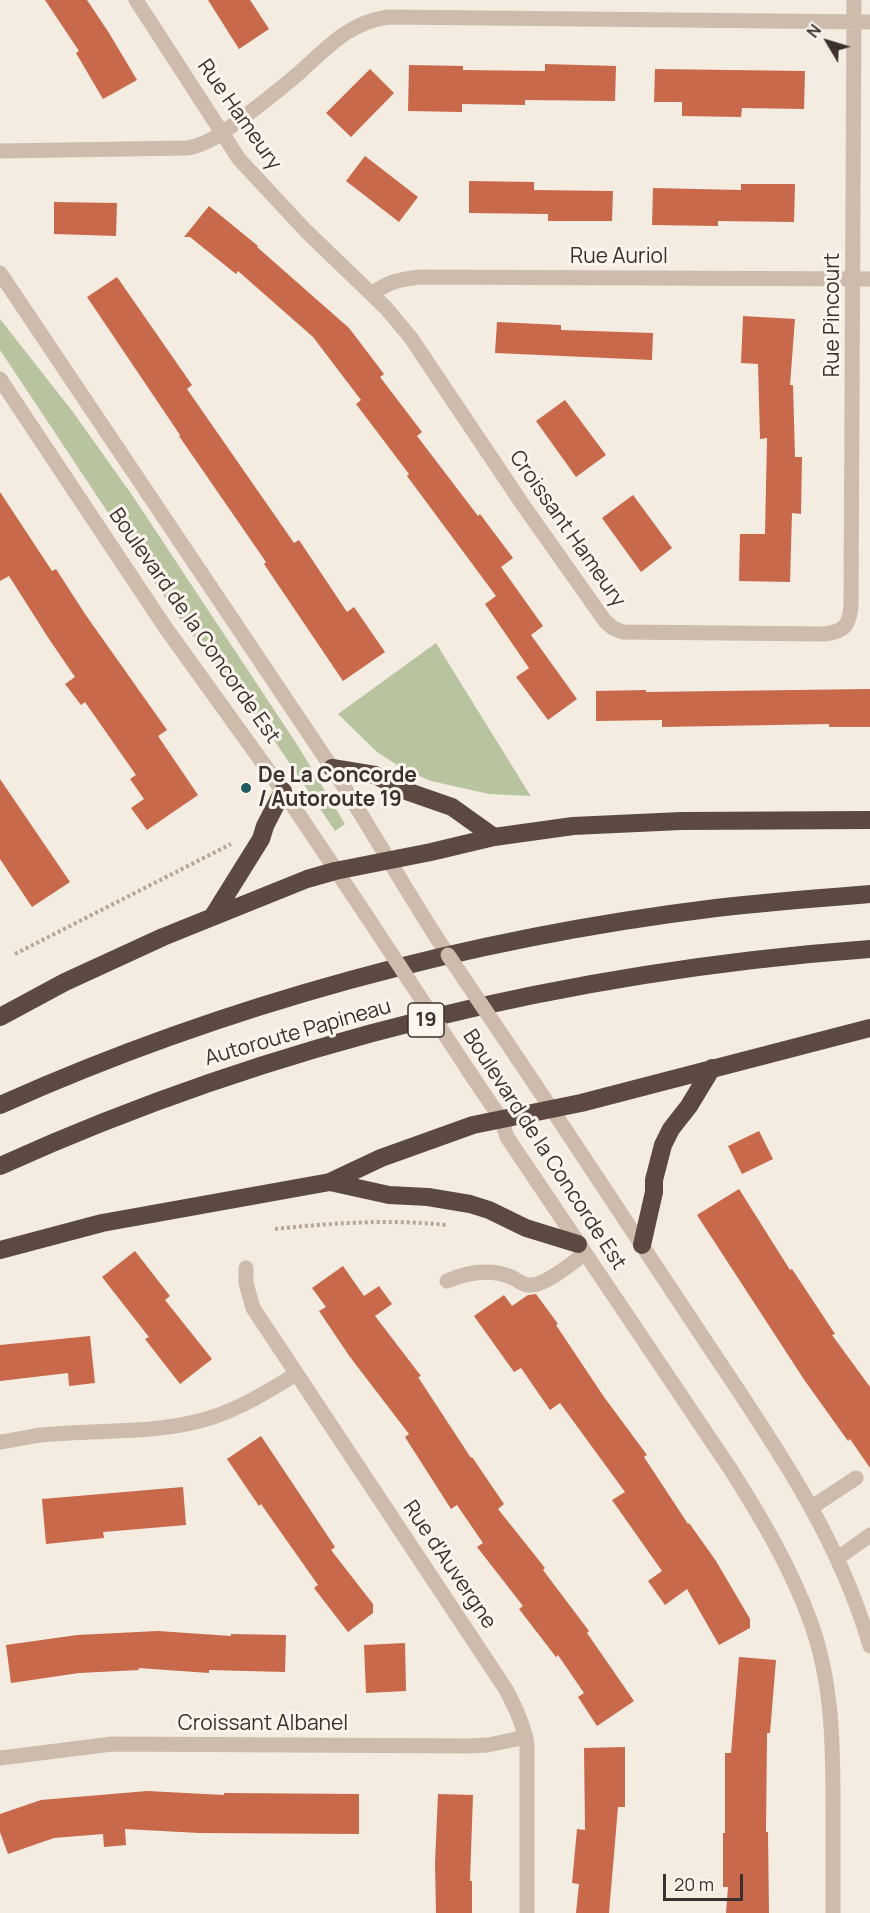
<!DOCTYPE html>
<html>
<head>
<meta charset="utf-8">
<style>
	body { margin:0 }
	#map { position:relative; width:870px; height:1913px; overflow:hidden; background:#f4ebe1; font-family:Manrope,sans-serif }
	canvas { display:block }
	.north { position:absolute; left:798px; top:12px; width:60px; height:60px; -webkit-text-stroke:4px #fbf5ee; paint-order:stroke; rotate:308deg; font-size:16px; font-weight:700; line-height:24px; text-align:center; color:#3b302b }
	.north::after { content:''; display:block; margin:auto; width:21px; height:27px; background:#3b302b; clip-path:polygon(50% 0,100% 100%,50% 72%,0 100%) }
	.scale { position:absolute; left:663px; top:1874px; width:80px; height:27px; box-sizing:border-box; border:3px solid #3b302b; border-top:0; padding-left:8px; font-size:18px; line-height:21px; white-space:nowrap; color:#3b302b; -webkit-text-stroke:4px #fbf5ee; paint-order:stroke }
</style>
</head>
<body>
<div id="map">
<canvas width="870" height="1913"></canvas>
<div class="north">N</div>
<div class="scale">20 m</div>
</div>
<script>
const c = document.querySelector('canvas').getContext('2d');
c.lineJoin = 'round';
function fillPath(path, color) {
  c.fillStyle = color;
  c.fill(path, 'evenodd');
}
function strokePath(path, color, width, dash) {
  c.strokeStyle = color;
  c.lineWidth = width;
  c.lineCap = dash ? 'butt' : 'round';
  c.setLineDash(dash || []);
  c.stroke(path);
}
function write(font, color, halo, rows, align = 'center') {
  c.font = font + ' Manrope,sans-serif';
  c.lineWidth = 6;
  c.setLineDash([]);
  c.textBaseline = 'middle';
  c.strokeStyle = halo;
  c.fillStyle = color;
  for (const [text, x, y, turn = 0] of rows) {
    c.save();
    c.translate(x, y);
    c.rotate((+turn || 0) * Math.PI / 180);
    c.textAlign = isNaN(turn) ? turn : align;
    if (halo) c.strokeText(text, 0, 0);
    c.fillText(text, 0, 0);
    c.restore();
  }
}
fillPath(new Path2D(`
	M0,319L73,412L132,495L298,746L345,824L335,831L264,725L179,618L160,591L0,350Z
	M436,643L530,795V796L489,794L431,781L405,770L377,752L338,714Z`), '#b8c4a0');
fillPath(new Path2D(`
	M45,0H87L109,33L137,80L103,99L76,53L79,51Z
	M208,0H250L269,29L239,49Z
	M545,64L616,66L615,101L525,100V105L462,104V112L408,111L409,65L463,66V70L545,71Z
	M370,69L394,93L351,137L326,113Z
	M655,69L805,71L804,109L742,108L741,117L682,116V102H654Z
	M365,156L418,197L399,222L346,181Z
	M469,181L534,182V190L613,191L612,221H548V214L469,213Z
	M741,184H795L794,222L718,221V226L652,225L653,188L741,190Z
	M54,202L117,203L116,236L54,234Z
	M209,206L258,246L257,247L349,328L384,374L380,377L422,432L417,436L478,516L480,514L513,558L501,567L543,626L531,635L577,699L548,720L516,677L529,668L485,604L496,596L407,476L409,474L356,404L361,400L313,337L238,271L236,274L190,237H184Z
	M117,277L192,385L187,389L294,543L299,540L347,612L354,607L385,652L343,681L264,564L266,562L179,436L180,435L87,297Z
	M743,316L795,319L790,385H793L795,457H802L801,514L792,513L790,582L739,581L740,534H765L767,438L760,439L758,364L741,363Z
	M497,322L561,325V330L653,333L652,360L495,353Z
	M565,400L606,455L576,477L536,421Z
	M0,492L52,571L56,569L85,614L167,730L158,736L198,795L147,830L131,808L144,799L130,779L136,775L85,702L81,705L65,684L75,677L49,639L9,576L0,581Z
	M633,495L672,548L641,572L602,518Z
	M870,689V727H829V724L662,727V720L596,721V691L646,690V692Z
	M0,779L70,882L32,907L0,859Z
	M759,1131L773,1159L742,1174L728,1146Z
	M739,1189L790,1270L792,1269L835,1334L832,1335L870,1387V1468L850,1439L848,1441L805,1381L697,1215Z
	M135,1251L170,1296L165,1300L212,1359L180,1384L145,1339L149,1337L102,1277Z
	M343,1266L364,1296L379,1286L392,1304L375,1316L421,1376L418,1377L471,1458L472,1457L504,1504L498,1509L545,1568L543,1570L589,1631L587,1633L634,1701L597,1726L578,1697L584,1693L558,1655L556,1657L519,1609L523,1606L477,1547L483,1543L457,1505L451,1509L405,1437L409,1434L350,1357L319,1311L326,1307L312,1288Z
	M536,1294L558,1324L556,1325L604,1397L647,1455L644,1457L688,1524L689,1523L716,1561L750,1619V1628L719,1645L687,1589L665,1605L648,1581L662,1571L612,1500L625,1492L560,1403L550,1410L521,1368L514,1372L474,1316L504,1295L512,1306L528,1295Z
	M90,1336L95,1383L69,1386L68,1373L0,1381V1345Z
	M261,1436L335,1547L331,1550L373,1604V1613L348,1632L314,1588L318,1585L261,1504L259,1506L227,1459Z
	M183,1487L186,1525L103,1532L104,1538L46,1544L42,1499Z
	M158,1631L231,1636V1634L286,1635L285,1672L209,1670V1673L138,1668L139,1670L79,1673L11,1683L6,1645L77,1635Z
	M405,1643L406,1691L366,1693L364,1645Z
	M739,1657L776,1660L770,1733H767L766,1832H768L769,1913H726L728,1887H723V1833H725V1753H731Z
	M625,1747V1807H618L609,1913H576L579,1884L572,1883L577,1829L585,1830L584,1748Z
	M147,1791L224,1795V1793L359,1794V1834L199,1833L125,1829L126,1845L104,1847L103,1834L54,1838L8,1854L0,1832V1814L41,1800Z
	M438,1794L473,1795L470,1881H472V1913H436L435,1863Z`), '#c8694b');
strokePath(new Path2D(`
	M15,954L231,844
	M275,1229C332,1223 389,1219 446,1225`), '#b9a596', 4, [3, 3]);
strokePath(new Path2D(`
	M136,0L239,159L306,231L386,308L411,338L523,505L605,621L613,628L623,632L825,634C845,631 849,626 851,606L854,0
	M0,151L188,148C208,144 221,134 237,122C259,106 279,90 299,73C328,47 348,23 388,17L870,22
	M0,273L332,768C372,830 407,893 448,955
	M372,294C387,282 401,279 420,277L870,279
	M0,379L165,627L283,791L366,915
	M518,1059C580,1151 641,1244 702,1336C767,1434 837,1531 870,1646
	M468,1070L501,1119L507,1137L731,1470C762,1519 791,1568 811,1623C832,1681 833,1743 833,1803C833,1840 833,1876 833,1913
	M246,1268V1283L253,1308L505,1688C515,1706 524,1725 527,1745V1913
	M447,1281C468,1272 489,1268 511,1277C518,1280 523,1286 532,1285C547,1284 572,1263 584,1254
	M0,1442C14,1440 27,1437 41,1435C98,1429 155,1435 210,1418C241,1408 269,1391 296,1374
	M812,1507L856,1478
	M838,1558L870,1535
	M0,1758L112,1744L470,1746L488,1745L526,1737`), '#cdbbac', 15);
strokePath(new Path2D(`
	M332,768L375,775L406,791L452,807L494,837
	M213,916L261,839L265,826L283,791
	M0,1017L65,982L163,937L307,879L335,871L431,852L494,837L573,826L681,821L870,820
	M0,1105C226,1004 470,938 716,908C767,902 819,898 870,894
	M0,1166C274,1042 571,971 870,949
	M330,1182L389,1195L428,1197L470,1204L489,1210L526,1228L578,1244
	M642,1245L654,1192V1180L663,1145L671,1129L689,1106L712,1068
	M0,1250L102,1223L330,1182L381,1158L473,1125L581,1103L870,1028`), '#5c4a42', 18);
strokePath(new Path2D(`
	M366,915L468,1070
	M448,955L518,1059`), '#cdbbac', 15);
for (const [x, y, r, color] of [
	[246,788,6,"#1f5a5e"]
]) {
  const dot = new Path2D();
  dot.arc(x, y, r, 0, 2 * Math.PI);
  c.fillStyle = color;
  c.fill(dot);
  strokePath(dot, '#fbf5ee', 2);
}
for (const [x, y, w] of [
	[426,1020,36]
]) {
  const box = new Path2D();
  box.roundRect(x - w / 2, y - 17, w, 34, 4.5);
  c.fillStyle = '#fbf5ee';
  c.fill(box);
  strokePath(box, '#3b302b', 1.5);
}
write('bold 20px', '#3b302b', null, [
	["19",426,1020]
]);
write('21px', '#3b302b', '#fbf5ee', [
	["Rue Hameury",239,115,55],
	["Rue Auriol",619,257],
	["Rue Pincourt",833,315,-90],
	["Croissant Hameury",567,529,55],
	["Boulevard de la Concorde Est",194,626,55],
	["Autoroute Papineau",298,1033,-16],
	["Boulevard de la Concorde Est",544,1150,57],
	["Rue d'Auvergne",449,1565,56],
	["Croissant Albanel",263,1724]
]);
write('bold 21px', '#3b302b', '#fbf5ee', [
	["De La Concorde",258,776],
	["/ Autoroute 19",258,800]
], 'left');
</script>
</body>
</html>
